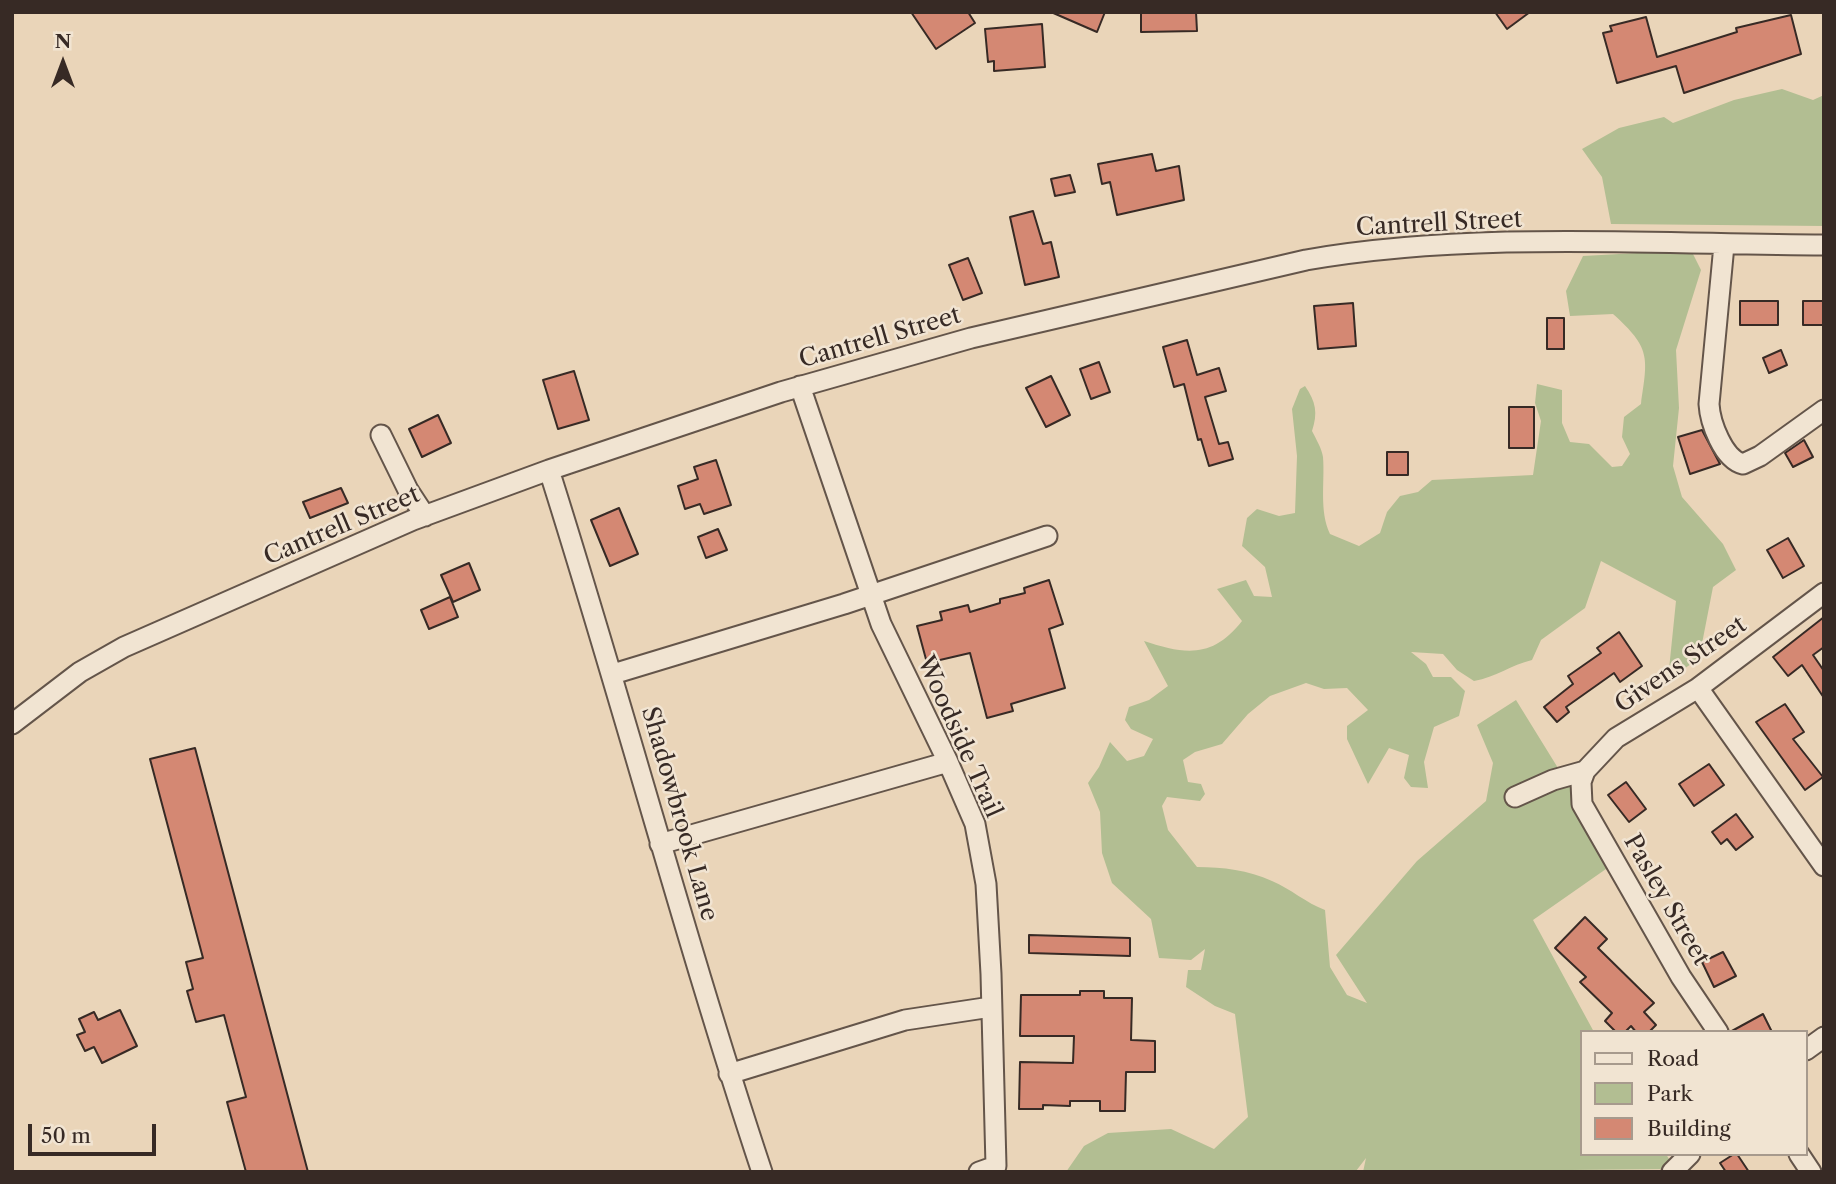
<!DOCTYPE html>
<html>
<head>
<meta charset="utf-8">
<style>
	body { margin:0 }
	#map { position:relative; width:1836px; height:1184px; overflow:hidden; background:#ead5b9; font-family:"Libre Caslon Text",serif }
	canvas { display:block }
	.frame { position:absolute; inset:0; border:14px solid #372a25; pointer-events:none }
	.legend { position:absolute; left:1580px; top:1030px; width:228px; height:126px; box-sizing:border-box; background:#f1e4d2; border:2px solid #a79a8d; margin:0; padding:9px 12px; list-style:none; font-size:21px; color:#372a25 }
	.legend li { display:flex; align-items:center; gap:14px; height:35px }
	.legend b { width:35px; border:2px solid #a79a8d }
	.north { position:absolute; left:28px; top:28px; width:70px; height:70px; -webkit-text-stroke:5px #f1e4d2; paint-order:stroke; rotate:0deg; font-size:19px; font-weight:700; line-height:28px; text-align:center; color:#372a25 }
	.north::after { content:''; display:block; margin:auto; width:24px; height:32px; background:#372a25; clip-path:polygon(50% 0,100% 100%,50% 72%,0 100%) }
	.scale { position:absolute; left:28px; top:1124px; width:128px; height:32px; box-sizing:border-box; border:4px solid #372a25; border-top:0; padding-left:9px; font-size:21px; line-height:24px; white-space:nowrap; color:#372a25; -webkit-text-stroke:5px #f1e4d2; paint-order:stroke }
</style>
</head>
<body>
<div id="map">
<canvas width="1836" height="1184"></canvas>
<div class="frame"></div>
<ul class="legend">
<li><b style="height:9px;background:#f1e4d2"></b>Road</li>
<li><b style="height:19px;background:#b2be92"></b>Park</li>
<li><b style="height:19px;background:#d48873"></b>Building</li>
</ul>
<div class="north">N</div>
<div class="scale">50 m</div>
</div>
<script>
const c = document.querySelector('canvas').getContext('2d');
c.lineJoin = 'round';
function fillPath(path, color) {
  c.fillStyle = color;
  c.fill(path, 'evenodd');
}
function strokePath(path, color, width, dash) {
  c.strokeStyle = color;
  c.lineWidth = width;
  c.lineCap = dash ? 'butt' : 'round';
  c.setLineDash(dash || []);
  c.stroke(path);
}
function write(font, color, halo, rows, align = 'center') {
  c.font = font + ' "Libre Caslon Text",serif';
  c.lineWidth = 5;
  c.setLineDash([]);
  c.textBaseline = 'middle';
  c.strokeStyle = halo;
  c.fillStyle = color;
  for (const [text, x, y, turn = 0] of rows) {
    c.save();
    c.translate(x, y);
    c.rotate((+turn || 0) * Math.PI / 180);
    c.textAlign = isNaN(turn) ? turn : align;
    if (halo) c.strokeText(text, 0, 0);
    c.fillText(text, 0, 0);
    c.restore();
  }
}
fillPath(new Path2D(`
	M1782,89L1813,100L1824,95V226L1611,224L1602,177L1582,149L1619,128L1664,117L1673,123L1734,100Z
	M1691,250L1701,270L1676,350L1679,408L1673,466L1682,497L1723,544L1736,570L1713,587L1699,659L1668,679L1676,601L1601,561L1585,608L1541,640L1532,660C1511,665 1496,677 1474,681L1457,670L1443,654L1411,652L1426,664L1433,677H1451L1465,691L1459,716L1434,727L1424,762L1428,788L1411,787L1404,778L1409,755L1389,748L1368,784L1347,739V726L1368,710L1347,688L1324,689L1306,683L1270,696L1248,714L1222,744L1195,752L1183,760L1188,782L1201,784L1205,794L1200,801L1167,797L1162,806L1168,830L1197,867C1223,867 1248,870 1272,881C1291,889 1306,903 1325,910L1330,967L1347,995L1367,1003L1336,955L1417,861L1486,801L1493,763L1477,725L1516,700L1616,862L1533,920L1594,1032H1582V1154H1666L1675,1169L1363,1172L1366,1158L1356,1171L1066,1172L1084,1146L1108,1133L1171,1129L1214,1149L1248,1117L1235,1014L1215,1006L1186,987L1188,970H1201L1205,949L1191,960L1159,958L1151,919L1112,883L1102,853L1100,812L1088,783L1099,767L1110,742L1127,761L1144,756L1153,739L1131,729L1125,720L1129,707L1149,700L1168,686L1144,641C1186,655 1213,658 1242,621L1217,589L1246,580L1254,596L1272,597L1265,567L1242,546L1247,518L1257,509L1279,516L1295,513L1297,456L1292,409L1300,389L1305,386C1316,402 1318,413 1312,431C1316,439 1322,449 1323,457C1325,482 1319,511 1330,534L1359,546L1380,533L1387,512L1400,496L1418,492L1432,480L1533,475L1541,421L1535,403L1537,384L1562,390V423L1570,442L1589,444L1612,467L1622,466L1630,454L1622,437L1624,417L1641,404C1648,357 1651,348 1613,314L1570,316L1566,291L1583,256Z`), '#b2be92');
const building = new Path2D(`
	M911,12H968L975,23L936,49Z
	M1051,12H1105L1097,32Z
	M1141,12H1196L1197,31L1141,32Z
	M1495,12H1530L1507,29Z
	M1791,15L1801,54L1684,93L1676,66L1617,83L1603,33L1612,31L1610,26L1646,17L1657,57L1737,32L1736,28Z
	M1042,24L1045,67L994,71V61L988,62L985,29Z
	M1152,154L1156,171L1179,166L1184,200L1117,215L1110,182L1102,184L1098,164Z
	M1070,175L1075,192L1055,196L1051,179Z
	M1033,211L1043,244L1051,242L1059,277L1025,285L1010,217Z
	M968,258L982,293L963,300L949,265Z
	M1740,301H1778V325H1740Z
	M1803,301H1824V325H1803Z
	M1353,303L1356,346L1318,349L1314,306Z
	M1547,318H1564V349H1547Z
	M1187,340L1197,375L1219,368L1226,391L1205,397L1219,444L1228,442L1233,459L1209,466L1201,439L1198,440L1184,384L1174,387L1163,347Z
	M1781,350L1787,365L1769,373L1763,358Z
	M1099,362L1110,392L1091,399L1080,369Z
	M574,371L589,420L558,429L543,380Z
	M1051,376L1070,415L1046,427L1026,388Z
	M1509,407H1534V448H1509Z
	M438,415L451,443L422,457L409,429Z
	M1702,430L1720,464L1690,474L1678,437Z
	M1804,440L1813,457L1793,467L1785,453Z
	M1387,452H1408V475H1387Z
	M716,460L731,505L704,514L700,504L685,509L678,486L698,479L694,467Z
	M341,488L348,503L310,518L303,502Z
	M619,508L638,554L610,566L591,520Z
	M718,529L727,550L706,558L698,537Z
	M1788,538L1804,566L1783,578L1767,550Z
	M469,563L480,590L453,602L441,575Z
	M1049,580L1063,624L1049,629L1065,688L1011,704L1013,711L987,718L970,653L927,663L917,626L942,620L940,612L968,605L970,612L1000,603V599L1025,593L1024,588Z
	M450,597L458,617L429,629L421,610Z
	M1824,617V647L1813,655L1824,671V698L1802,665L1788,676L1773,657Z
	M1619,632L1642,666L1620,682L1614,673L1566,707L1569,712L1557,722L1544,707L1573,684L1568,676L1601,653L1597,648Z
	M1785,704L1804,732L1793,739L1823,777L1805,790L1756,722Z
	M195,748L308,1172H246L227,1102L246,1097L224,1015L196,1022L187,991L193,989L186,962L203,958L150,759Z
	M1709,764L1724,785L1694,806L1679,784Z
	M1626,782L1646,809L1629,822L1608,795Z
	M1736,814L1753,837L1736,850L1727,839L1721,844L1712,832Z
	M1585,917L1607,939L1598,948L1654,1003L1644,1012L1656,1025L1649,1032H1636L1631,1026L1625,1032H1616L1605,1021L1612,1013L1580,982L1586,977L1555,948Z
	M1029,935L1130,938V956L1029,953Z
	M1723,952L1736,976L1714,987L1702,962Z
	M1080,991H1104V998H1132L1131,1040L1155,1041V1072H1126L1125,1111H1100V1101H1070V1106L1043,1105V1109H1019L1020,1062L1073,1063L1074,1036H1020L1021,995H1080Z
	M120,1010L137,1046L102,1063L94,1047L85,1051L77,1035L85,1032L79,1019L94,1012L98,1020Z
	M1763,1014L1772,1032H1730Z
	M1734,1154H1737L1749,1172H1726L1720,1163Z`);
fillPath(building, '#d48873');
strokePath(building, '#372a25', 2);
const minor = new Path2D(`
	M1724,245L1709,404C1710,422 1723,459 1743,464L1760,456L1824,410
	M800,386L881,624L948,762L975,824L986,884L991,974L996,1166L979,1172
	M381,435L408,490L425,516
	M549,470C623,703 685,940 762,1172
	M613,674L844,604L1047,536
	M1698,688L1824,866
	M12,724L80,672L124,647L413,520L549,470L781,392L971,338L1306,260C1471,231 1656,244 1824,245
	M1515,797L1553,780L1585,771
	M660,844L948,762
	M1718,1032L1681,977L1582,804L1581,782L1585,771L1616,738L1698,688L1824,593
	M1806,1050L1824,1037
	M729,1074L905,1020L991,1007
	M1799,1154L1811,1172
	M1672,1172L1690,1154`);
strokePath(minor, '#64554a', 23);
strokePath(minor, '#f1e4d2', 19);
write('24px', '#372a25', '#f1e4d2', [
	["Cantrell Street",1439,224,-3],
	["Cantrell Street",880,338,-16],
	["Cantrell Street",342,526,-23],
	["Givens Street",1681,665,-34],
	["Woodside Trail",959,737,66],
	["Shadowbrook Lane",679,814,74],
	["Pasley Street",1666,900,60]
]);
</script>
</body>
</html>
